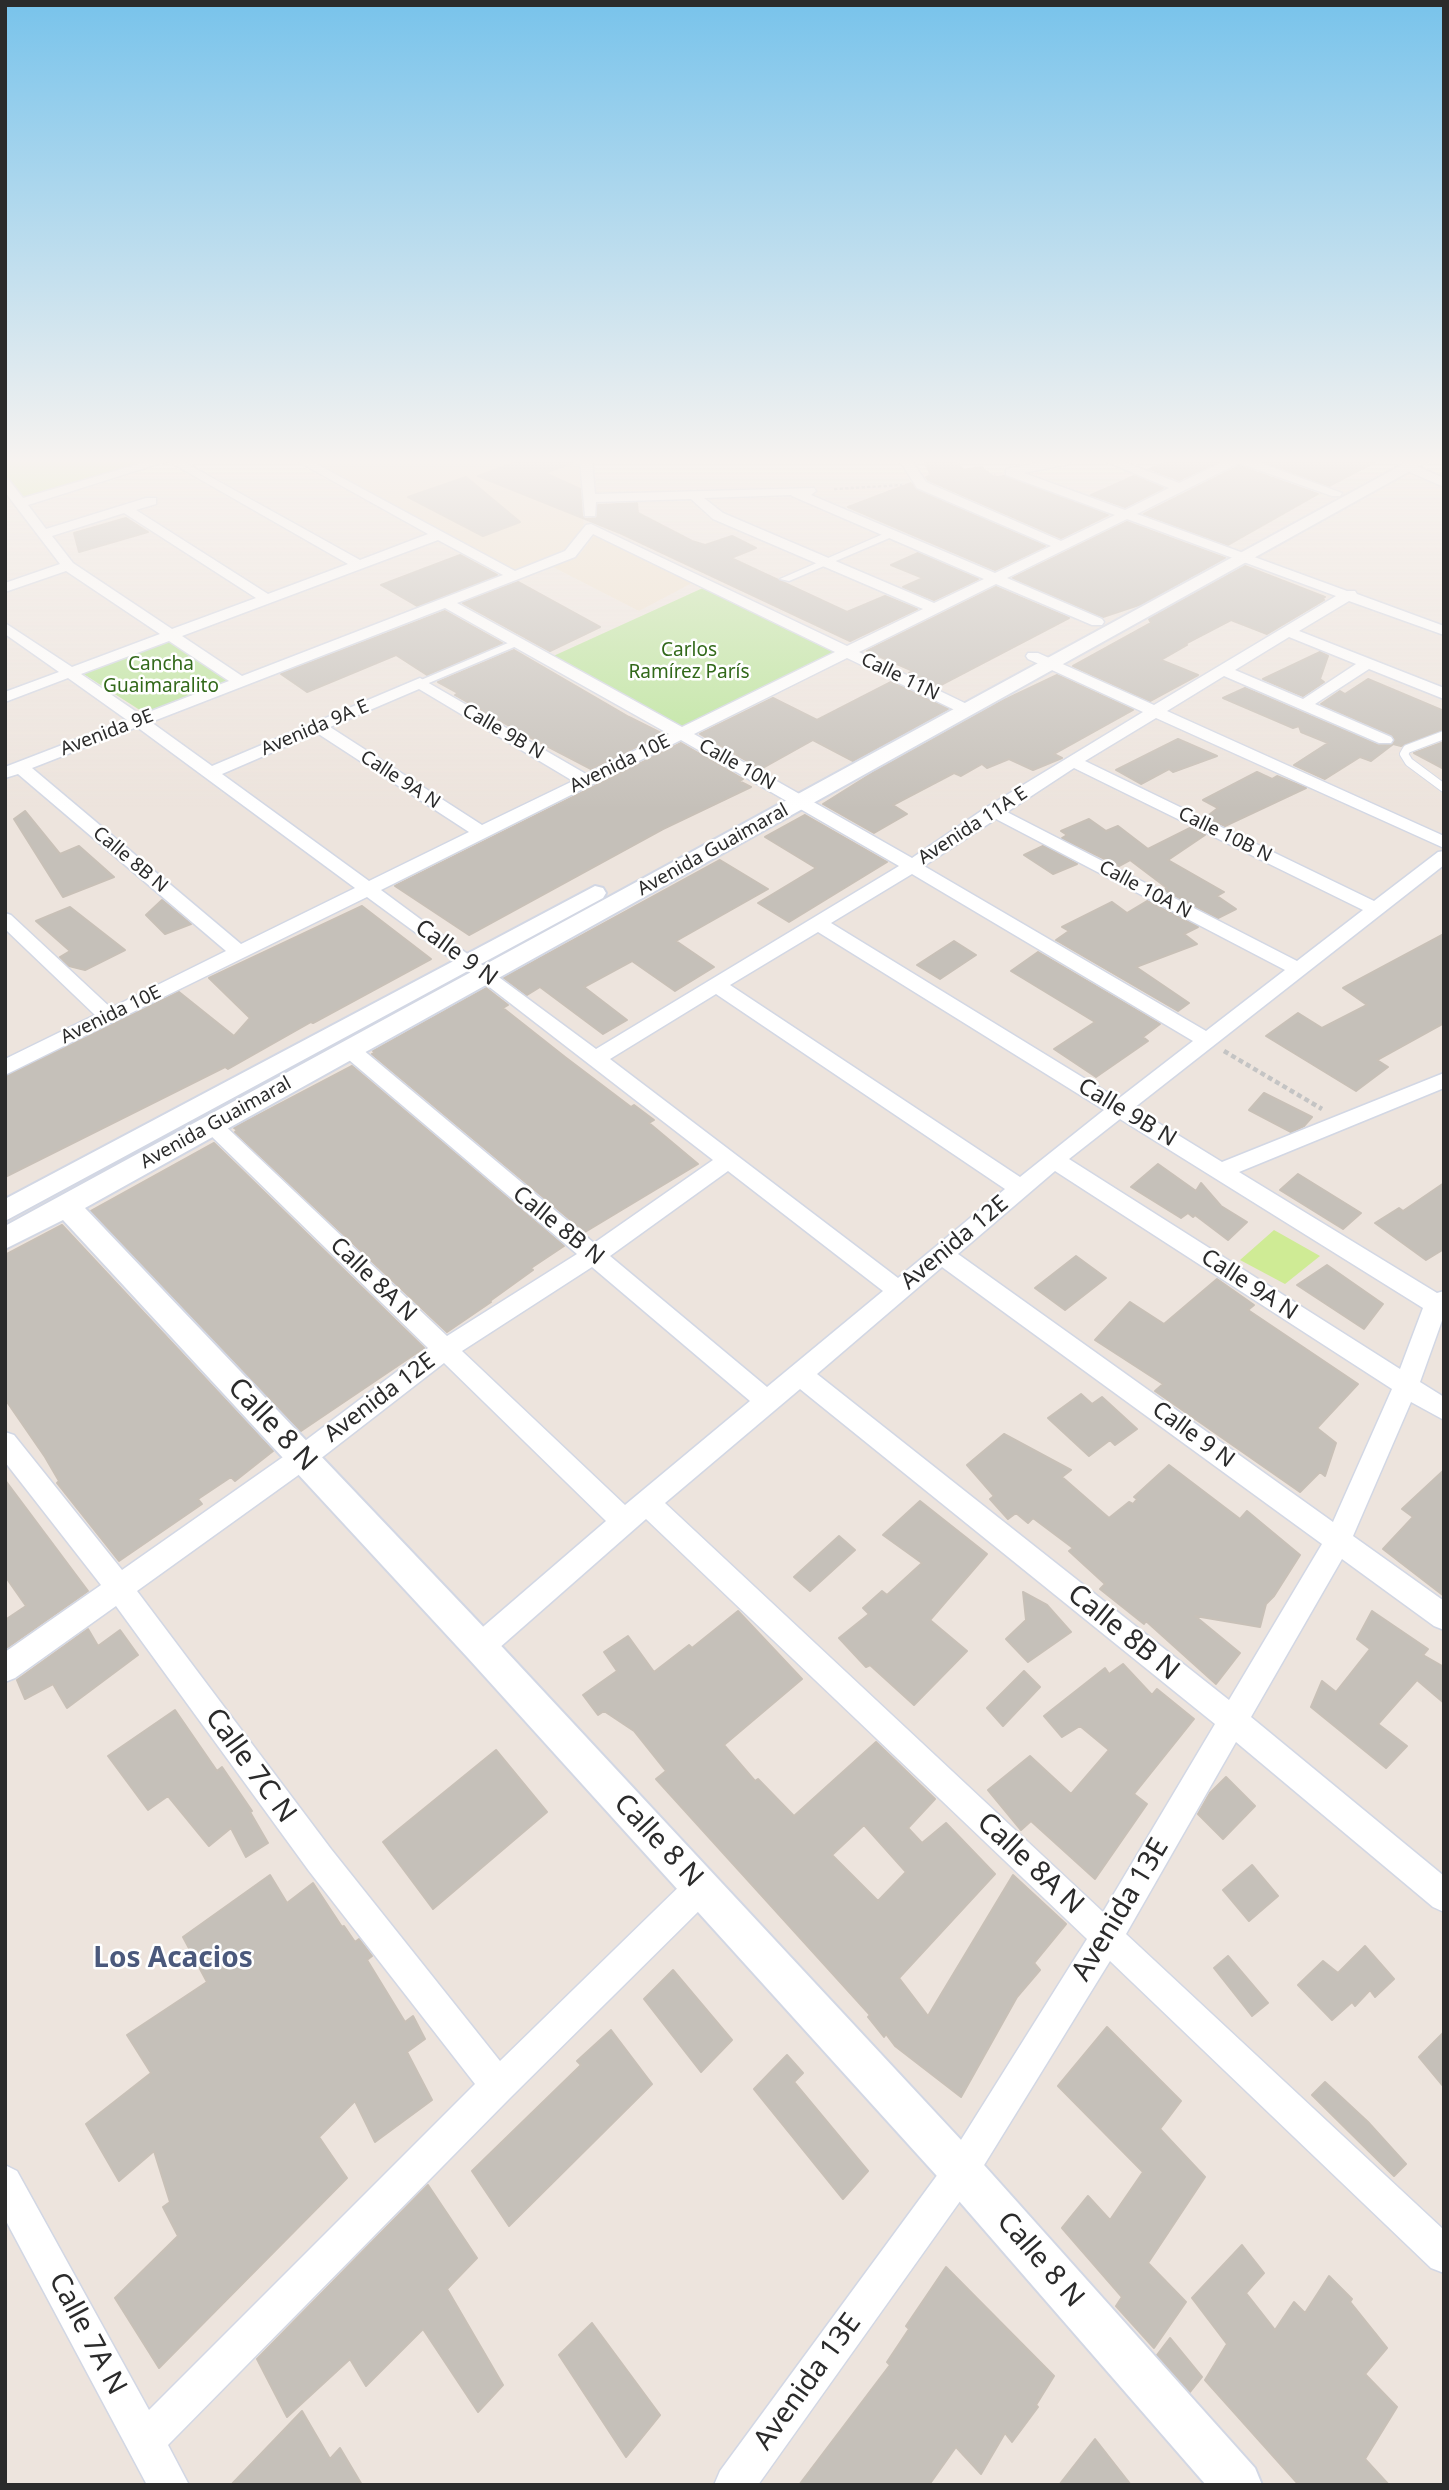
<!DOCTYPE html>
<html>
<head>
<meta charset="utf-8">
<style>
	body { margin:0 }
	#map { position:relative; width:1449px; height:2490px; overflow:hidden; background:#ede4dd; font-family:"Noto Sans",sans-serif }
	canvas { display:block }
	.frame { position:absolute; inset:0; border:7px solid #2b2b2b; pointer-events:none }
</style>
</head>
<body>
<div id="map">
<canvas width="1449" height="2490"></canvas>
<div class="frame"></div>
</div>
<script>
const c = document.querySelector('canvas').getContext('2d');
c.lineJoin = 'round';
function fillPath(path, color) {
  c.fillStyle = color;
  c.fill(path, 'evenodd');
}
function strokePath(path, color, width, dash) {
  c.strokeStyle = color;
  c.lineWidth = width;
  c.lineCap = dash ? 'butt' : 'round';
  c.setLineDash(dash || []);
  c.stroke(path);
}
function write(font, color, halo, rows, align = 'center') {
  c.font = font + ' "Noto Sans",sans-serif';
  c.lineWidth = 5;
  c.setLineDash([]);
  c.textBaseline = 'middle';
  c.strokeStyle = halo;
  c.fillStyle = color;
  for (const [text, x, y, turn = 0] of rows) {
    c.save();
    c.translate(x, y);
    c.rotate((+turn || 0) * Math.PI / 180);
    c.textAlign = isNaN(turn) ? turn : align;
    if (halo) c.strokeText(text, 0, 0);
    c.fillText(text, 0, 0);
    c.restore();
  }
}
fillPath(new Path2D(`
	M308,461H579L584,529L565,551L518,573Z
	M596,533L696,581L639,611L553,567L579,555Z`), '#eee0cc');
fillPath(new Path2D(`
	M705,587L842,652L686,733L549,658Z
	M171,641L232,681L146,714L82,673Z`), '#bae499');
fillPath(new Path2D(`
	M5,461H155L23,500L5,477Z
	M1274,1230L1320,1256L1285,1284L1240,1260Z`), '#cfeb95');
const building = new Path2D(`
	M519,461H571L572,463L545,473L580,489L582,516L585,519L597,518L598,505L637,503L638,513L692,541L705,545L732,536L756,548L731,558L847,612L885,596L917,609L850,641L620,533L478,476Z
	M924,461H956L963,470L981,467L994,477L1004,476L1108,515L1061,538L928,480L926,477L931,475Z
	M1170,461H1220L1179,480L1150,469Z
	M1262,461H1377L1329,486Z
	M1239,466L1318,494L1228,545L1144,514Z
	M1134,476L1163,488L1125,507L1091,495Z
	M466,477L520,522L483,536L408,497Z
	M911,483L916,490L1045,546L995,570L848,507Z
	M126,518L148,532L79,552L74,533Z
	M1127,522L1225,558L1142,604L1103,617L1013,578Z
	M918,553L978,579L934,600L903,587L923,578L891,565Z
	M460,555L497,575L417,606L381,585Z
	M1245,566L1325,597L1322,599L1324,600L1267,634L1231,620L1185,644L1187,645L1161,660L1198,675L1150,701L1073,666L1151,623L1149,619Z
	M518,582L600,627L550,651L463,603Z
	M996,587L1069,618L937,687L909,673L913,671L867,651Z
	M445,611L502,643L427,675L396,655L307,692L281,674Z
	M514,650L629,717L663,734L591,769L518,731L455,695L458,693L438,682Z
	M1320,652L1328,656L1320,679L1324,682L1303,696L1263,679Z
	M1057,675L1133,710L1054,754L1062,758L1033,770L1009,759L987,768L982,764L961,776L954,773L893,805L907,814L874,833L823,804L874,772L1000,702Z
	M1368,679L1444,711V729L1401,746L1393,744L1395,739L1392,735L1321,704L1340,691L1345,694Z
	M891,682L948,709L853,761L813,740L761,769L700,734L773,698L817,720Z
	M1245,688L1378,745H1392L1371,761L1360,757L1325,779L1294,765L1328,743L1301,732L1299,726L1293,728L1223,698Z
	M1178,739L1217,756L1173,772L1169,769L1141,784L1116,770Z
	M1444,742V769L1414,753Z
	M681,743L743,779L739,781L751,787L663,829L469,935L395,886Z
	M1257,772L1272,779L1277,776L1306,788L1225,826L1206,817L1218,808L1203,800Z
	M25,811L60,854L79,846L114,877L63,897L14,819Z
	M805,815L887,862L789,922L758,903L816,868L765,837Z
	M1089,819L1106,831L1118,826L1148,849L1190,828L1205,835L1168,860L1224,892L1217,896L1236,909L1218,918L1164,890L1167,888L1130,860L1119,866L1062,838L1067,835L1061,831Z
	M1043,846L1077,864L1053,874L1024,855Z
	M720,860L768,889L676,941L714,967L675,991L632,961L584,987L627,1020L603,1034L540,987L527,995L504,978Z
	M162,900L191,924L165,934L146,915Z
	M1147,901L1198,927L1184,934L1197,944L1136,967L1189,1003L1178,1011L1056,940L1069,931L1062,927L1112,902L1127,913Z
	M362,906L431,959L313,1023L311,1022L228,1069L225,1067L5,1177V1077L179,992L234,1036L250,1018L209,978Z
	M70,907L125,950L85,970L69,966L60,957L70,951L36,921Z
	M1444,934V1023L1377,1060L1388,1067L1356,1091L1266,1036L1298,1013L1322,1028L1367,1005L1343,988Z
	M954,941L976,955L940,979L917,965Z
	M1038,952L1160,1024L1143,1037L1148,1041L1096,1077L1054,1049L1095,1022L1011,971Z
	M486,988L508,1005L503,1008L565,1057L631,1107L634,1105L654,1120L649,1123L698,1164L585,1232L372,1054L375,1053L373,1051Z
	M352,1066L564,1246L531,1268L533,1270L490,1301L491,1302L447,1332L235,1132L237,1130L234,1128Z
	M1264,1093L1312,1117L1304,1126L1291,1132L1249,1110Z
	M214,1143L424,1348L301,1431L91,1211Z
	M1158,1164L1196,1191L1201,1183L1221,1206L1247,1222L1228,1240L1195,1215L1193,1217L1188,1213L1181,1218L1131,1187Z
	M1298,1174L1361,1213L1343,1229L1280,1190Z
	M1444,1183V1249L1426,1260L1375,1223L1399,1208L1403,1211Z
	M62,1225L273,1451L235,1481L231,1477L198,1499L202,1504L119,1561L57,1483L59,1481L45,1457L5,1399V1255Z
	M1076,1256L1106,1278L1065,1310L1035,1288Z
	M1327,1265L1383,1304L1364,1329L1297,1285Z
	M1217,1279L1254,1305L1248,1310L1358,1384L1317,1428L1336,1443L1325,1476L1320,1472L1300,1492L1155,1391L1163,1384L1095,1340L1130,1302L1164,1324Z
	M1081,1394L1092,1404L1102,1397L1137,1429L1115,1445L1110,1440L1089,1456L1048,1418Z
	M1004,1434L1071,1470L1062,1477L1109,1518L1129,1502L1133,1504L1137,1499L1134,1497L1169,1465L1240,1519L1247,1511L1300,1555L1274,1596L1266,1604L1260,1627L1195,1616L1240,1653L1216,1684L1146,1621L1144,1624L1100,1589L1105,1584L1069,1551L1073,1548L1033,1518L1028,1523L1016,1513L1008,1519L990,1499L994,1496L967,1465Z
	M1444,1470V1596L1383,1549L1413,1517L1402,1509Z
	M5,1480L88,1591L5,1649V1620L26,1606L5,1576Z
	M920,1501L987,1554L930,1620L967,1651L914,1705L870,1665L866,1667L839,1638L869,1614L863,1608L882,1591L887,1595L922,1563L883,1535Z
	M839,1536L855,1550L810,1591L794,1577Z
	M1023,1592L1047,1605L1071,1632L1028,1662L1006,1639L1026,1620Z
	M738,1611L802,1679L724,1745L755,1781L758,1779L794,1816L876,1742L935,1799L908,1828L922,1843L946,1823L995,1874L899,1978L928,2016L1013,1875L1066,1924L1034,1963L1040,1970L1017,1997L961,2097L895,2046L886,2034L884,2037L868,2017L870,2015L656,1779L666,1771L634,1731L604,1711L598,1715L583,1695L617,1671L604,1652L628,1636L654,1672L689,1645L692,1648ZM864,1825L906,1872L878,1901L832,1855Z
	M1372,1611L1428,1649L1423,1655L1444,1667V1703L1417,1680L1378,1724L1407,1746L1386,1768L1311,1707L1322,1681L1336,1692L1370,1649L1357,1639Z
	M88,1629L98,1646L120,1630L138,1655L67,1708L53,1684L25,1699L17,1680Z
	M1123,1664L1152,1695L1157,1689L1194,1719L1134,1794L1147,1804L1095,1879L1031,1821L1021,1830L988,1790L1030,1756L1071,1794L1109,1750L1080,1726L1062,1737L1044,1716L1105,1668L1109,1674Z
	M1024,1671L1040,1687L1003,1726L987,1708Z
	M175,1710L217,1771L222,1767L252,1811L250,1812L268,1843L246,1857L231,1828L209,1846L168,1796L148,1810L108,1756Z
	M496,1750L547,1812L433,1909L383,1842Z
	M1226,1777L1255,1806L1223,1839L1198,1814L1210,1793Z
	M1252,1865L1278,1896L1249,1921L1223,1890Z
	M270,1875L287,1903L313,1883L342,1927L344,1926L355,1942L359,1939L372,1956L367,1960L405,2022L413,2016L425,2039L407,2052L432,2100L375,2142L355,2101L319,2137L347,2178L159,2368L115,2298L178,2236L163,2207L170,2202L154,2151L119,2181L86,2124L151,2073L127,2035L207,1982L183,1937Z
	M1365,1946L1394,1979L1375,1997L1370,1990L1355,2006L1352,2002L1332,2020L1298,1985L1323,1961L1338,1973Z
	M1228,1956L1268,2003L1252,2016L1214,1968Z
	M673,1970L732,2040L701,2072L644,1999Z
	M1107,2027L1181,2101L1160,2129L1205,2177L1148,2263L1186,2302L1154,2348L1116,2306L1122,2297L1062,2228L1088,2196L1110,2220L1143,2172L1058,2086Z
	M611,2030L652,2084L509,2226L472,2171L581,2065L577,2061Z
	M1444,2032V2087L1419,2057Z
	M787,2055L803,2073L794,2082L868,2171L843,2199L754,2089Z
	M1325,2082L1368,2122L1406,2164L1394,2176L1312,2095Z
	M428,2185L477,2258L447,2289L503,2385L478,2412L423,2329L366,2386L350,2359L287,2417L257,2359Z
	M1242,2245L1264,2273L1246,2293L1275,2330L1294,2302L1305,2313L1329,2276L1352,2299L1350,2302L1387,2348L1365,2374L1397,2407L1365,2459L1389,2485H1299L1205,2380L1227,2344L1192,2298Z
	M946,2267L1054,2376L1036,2405L1038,2407L1012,2442L1005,2433L981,2474L956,2447L929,2485H799L890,2365L887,2362L909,2329L906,2326Z
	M592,2323L660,2415L626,2457L559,2355Z
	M1170,2338L1202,2377L1190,2392L1157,2355Z
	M302,2411L330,2459L340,2448L362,2485H231Z
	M1095,2439L1131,2485H1059Z`);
fillPath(building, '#c5c0b9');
strokePath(building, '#c8c0b7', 2);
const service = new Path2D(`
	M1444,735L1407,749L1404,754L1409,762L1444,788`);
const pedestrian = new Path2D(`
	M890,531L895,534L894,536L789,581L780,579Z
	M515,640L521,643L519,645L424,685L414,683Z`);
const minor = new Path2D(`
	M149,461H167L28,505L46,529L146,498H156V504L136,510L268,594L348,564L168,461H182L360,560L428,534L297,461H311L515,571L565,551L586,525L591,524L847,646L923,609L713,519L691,499L596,502L595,516H585L580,461H592L595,494L814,488L816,491L811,495L995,573L1051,546L917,488L900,461H912L926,482L1061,541L1115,515L1006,475V469L1048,461H1071L1069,464L1024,473L1125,510L1169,488L1105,461H1121L1179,483L1225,461H1255L1342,493L1340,496H1332L1239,463L1137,514L1347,591H1355L1357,594L1444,626V635L1349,601L1299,631L1444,688V699L1369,669L1315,704L1391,737L1393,740L1391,743H1379L1224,676L1167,711L1444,836V848L1156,718L1085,761L1374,901L1438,852L1444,851V865L1134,1108L1222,1162L1444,1073V1088L1239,1172L1437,1293L1444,1291V1315L1420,1382L1444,1397V1420L1411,1402L1353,1536L1444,1601V1630L1434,1626L1342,1559L1251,1717L1444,1876V1912L1433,1907L1236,1742L1126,1934L1444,2230V2273L1431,2268L1110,1961L973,2183L758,2485H714L720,2471L949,2159L1087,1939L646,1519L490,1656L480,1660L470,1656L466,1647L470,1638L606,1521L444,1363L311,1466L137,1591L331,1849L500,2061L690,1876L701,1871L712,1876L717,1887L712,1898L510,2098L168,2445L189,2485H147L5,2219V2165L17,2171L149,2410L475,2084L309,1871L116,1606L15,1678L5,1682V1652L101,1585L5,1462V1432L14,1435L122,1570L293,1450L428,1348L205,1130L201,1125L205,1120L212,1118L219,1120L447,1336L577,1254L342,1054L339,1049L342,1044H356L594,1243L713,1160L479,979L367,897L5,1075V1059L95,1015L5,929V913L11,915L111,1008L226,951L18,774L5,778V767L127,720L68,678L5,702V692L59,672L5,634V623L72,667L160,634L66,571L5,592V583L60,564L5,492V479L9,480L23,498ZM791,495L792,496L984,579L934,603L723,513L704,498ZM124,513L256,598L172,629L73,563L52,536ZM1127,519L1336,596L1154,705L1038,653H1028L1026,656L1028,659L1143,712L987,807L912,858L694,734L847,658L961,713H973L975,710L973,707L859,652L996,584L1092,625H1102L1104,622L1102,619L1007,578ZM593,534L835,652L682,727L457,603L575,557ZM438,540L503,575L242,676L182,636ZM445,608L669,734L586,774L420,678L212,766L151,722ZM1289,637L1356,664L1303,699L1235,670ZM169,641L229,681L141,715L81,674ZM419,689L573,781L482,825L330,727ZM137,727L355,888L241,944L32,768ZM317,733L469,832L369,881L222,774ZM681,740L899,866L596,1049L381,890ZM1074,768L1363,910L1297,961L1007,812ZM996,819L1285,970L1206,1031L924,866ZM912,874L1193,1041L1118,1099L831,923ZM818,932L1104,1110L1020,1177L730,985ZM716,994L1005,1189L898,1278L610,1059ZM1120,1119L1423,1308L1400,1369L1069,1159ZM728,1171L883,1291L767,1387L610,1256ZM1055,1171L1392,1389L1333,1522L958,1254ZM592,1267L750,1401L625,1505L462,1351ZM942,1267L1322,1544L1229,1700L817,1374ZM800,1389L1215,1724L1103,1912L665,1503Z
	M1409,463L1444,478V487L1405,470V464Z`);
const tertiary = new Path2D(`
	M1409,461H1428L85,1208L492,1636L976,2156L1255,2468L1262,2485H1206L946,2186L468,1658L63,1220L5,1249V1226Z
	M595,886L603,888L606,893L603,898L5,1221V1199Z`);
strokePath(service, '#d2d7e4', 10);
strokePath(pedestrian, '#d2d7e4', 3);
strokePath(minor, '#d2d7e4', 3);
strokePath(tertiary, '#d2d7e4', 4);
strokePath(new Path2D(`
	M956,480L995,474
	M834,489L902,485`), '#c4c4c4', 2.5, [3.5, 2]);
strokePath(new Path2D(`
	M1224,1051L1322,1109`), '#c4c4c4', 4.5, [5, 3.5]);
strokePath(service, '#fff', 8);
fillPath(pedestrian, '#fff');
fillPath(minor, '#fff');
fillPath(tertiary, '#fff');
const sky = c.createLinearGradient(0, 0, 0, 809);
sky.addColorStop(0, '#78c3eb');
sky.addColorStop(0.57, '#f7f3f0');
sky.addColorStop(1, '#f7f3f000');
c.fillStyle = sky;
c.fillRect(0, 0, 1449, 809);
write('19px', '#32691a', '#fff', [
	["Carlos",689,651],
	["Ramírez París",689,673],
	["Cancha",161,665],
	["Guaimaralito",161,687]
]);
write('19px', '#2b2b2b', '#fff', [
	["Calle 11N",900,677,26],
	["Avenida 9A E",315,728,-23],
	["Calle 9B N",503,732,30],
	["Avenida 9E",107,733,-21],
	["Avenida 10E",620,764,-26],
	["Calle 10N",737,765,29],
	["Calle 9A N",400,780,33],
	["Avenida 11A E",973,826,-33],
	["Calle 10B N",1225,835,26],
	["Avenida Guaimaral",713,850,-29],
	["Calle 8B N",130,860,40],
	["Calle 10A N",1145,890,28],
	["Avenida 10E",111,1015,-26],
	["Avenida Guaimaral",216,1123,-29]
]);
write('23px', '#2b2b2b', '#fff', [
	["Calle 9 N",456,953,36],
	["Calle 9B N",1127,1113,31],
	["Calle 8B N",558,1226,39],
	["Avenida 12E",955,1243,-40],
	["Calle 8A N",373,1280,44],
	["Calle 9A N",1249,1285,33],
	["Avenida 12E",380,1398,-37],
	["Calle 9 N",1193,1435,36]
]);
write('28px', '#2b2b2b', '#fff', [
	["Calle 8 N",272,1425,47],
	["Calle 8B N",1123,1633,39],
	["Calle 7C N",250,1766,54],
	["Calle 8 N",658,1841,47],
	["Calle 8A N",1030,1864,43],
	["Avenida 13E",1121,1910,-59],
	["Calle 8 N",1040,2260,49],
	["Calle 7A N",87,2334,62],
	["Avenida 13E",808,2382,-54]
]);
write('bold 28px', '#4b597c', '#fff', [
	["Los Acacios",173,1959]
]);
</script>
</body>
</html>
